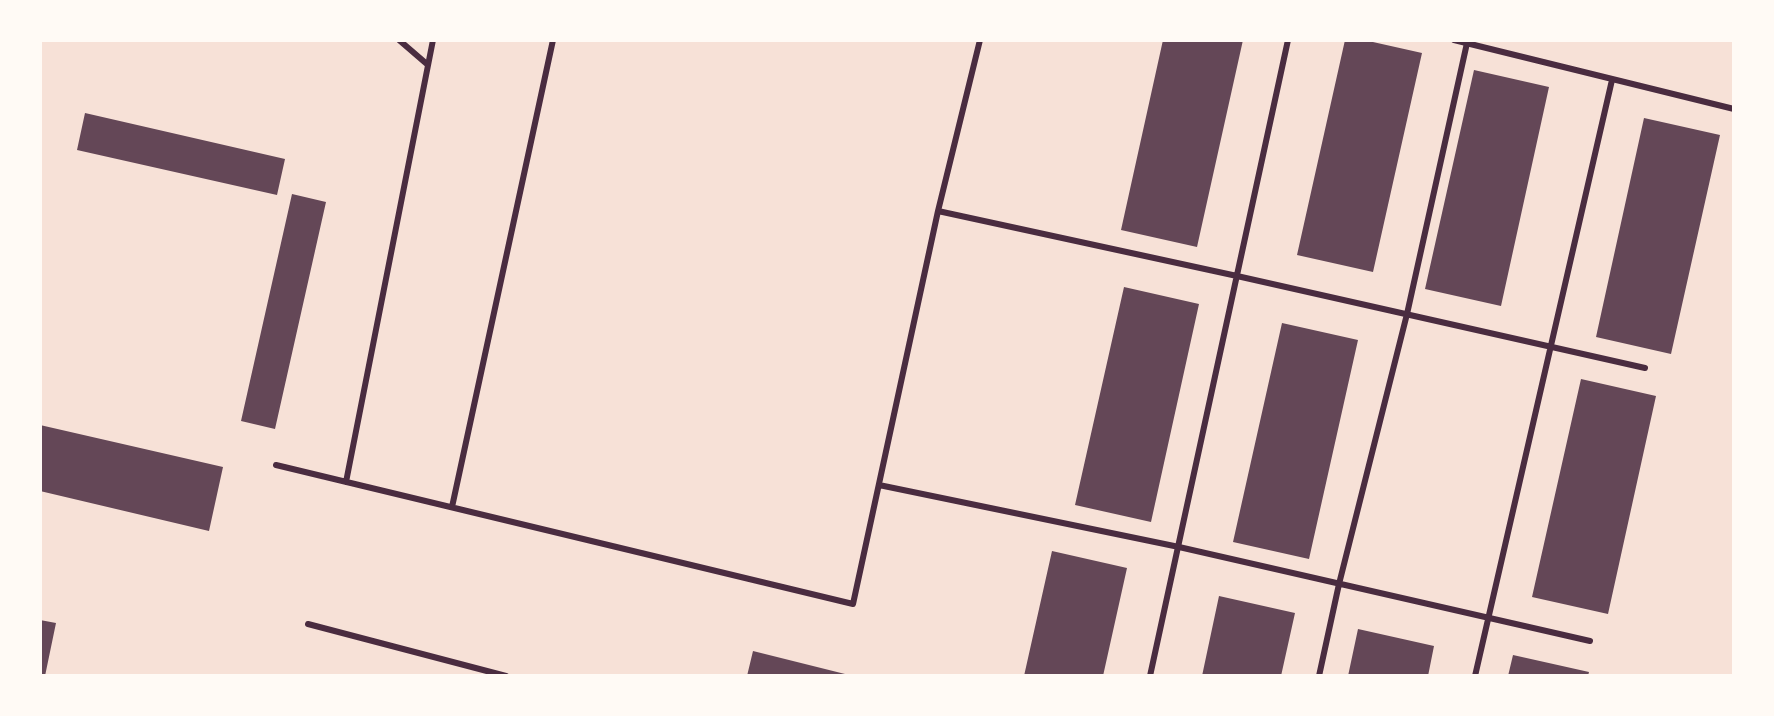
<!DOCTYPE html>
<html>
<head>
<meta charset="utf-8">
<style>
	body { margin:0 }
	#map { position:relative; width:1774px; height:716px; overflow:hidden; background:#f7e1d7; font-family:Signika,sans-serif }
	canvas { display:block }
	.frame { position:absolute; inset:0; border:42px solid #fffaf5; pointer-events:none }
</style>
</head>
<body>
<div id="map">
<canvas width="1774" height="716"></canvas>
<div class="frame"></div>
</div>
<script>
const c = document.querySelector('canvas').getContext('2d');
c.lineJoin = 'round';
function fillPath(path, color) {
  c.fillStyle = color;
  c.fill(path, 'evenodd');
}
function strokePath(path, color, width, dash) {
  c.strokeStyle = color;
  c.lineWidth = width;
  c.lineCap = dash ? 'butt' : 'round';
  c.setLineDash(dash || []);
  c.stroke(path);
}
fillPath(new Path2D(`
	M1163,40H1243L1197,247L1121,230Z
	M1345,40H1364L1422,53L1373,272L1297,255Z
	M1474,70L1549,87L1501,306L1425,289Z
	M85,113L285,159L277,195L77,150Z
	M1644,118L1720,135L1671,354L1596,337Z
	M292,194L326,202L275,429L241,421Z
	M1124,287L1199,304L1151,522L1075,505Z
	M1282,323L1358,340L1309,559L1233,542Z
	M1581,379L1656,396L1608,614L1532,597Z
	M40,425L223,467L209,531L40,491Z
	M1052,551L1127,568L1103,676H1024Z
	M1219,596L1295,613L1281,676H1202Z
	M40,620L56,623L45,676H40Z
	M1358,629L1434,646L1428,676H1348Z
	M753,651L849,675V676H747Z
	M1513,655L1589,672L1588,676H1508Z`), '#644757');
strokePath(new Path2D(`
	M399,40L428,65
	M1454,40L1734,109
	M938,211L1237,276L1645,368
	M276,465L853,604L938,211L980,40
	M346,482L433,40
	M879,485L1179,547L1590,641
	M452,507L553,40
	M308,624L506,676
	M1150,676L1288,40
	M1319,676L1339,584L1407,314L1467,43
	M1475,676L1612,80`), '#4a2c40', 6);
</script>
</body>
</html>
